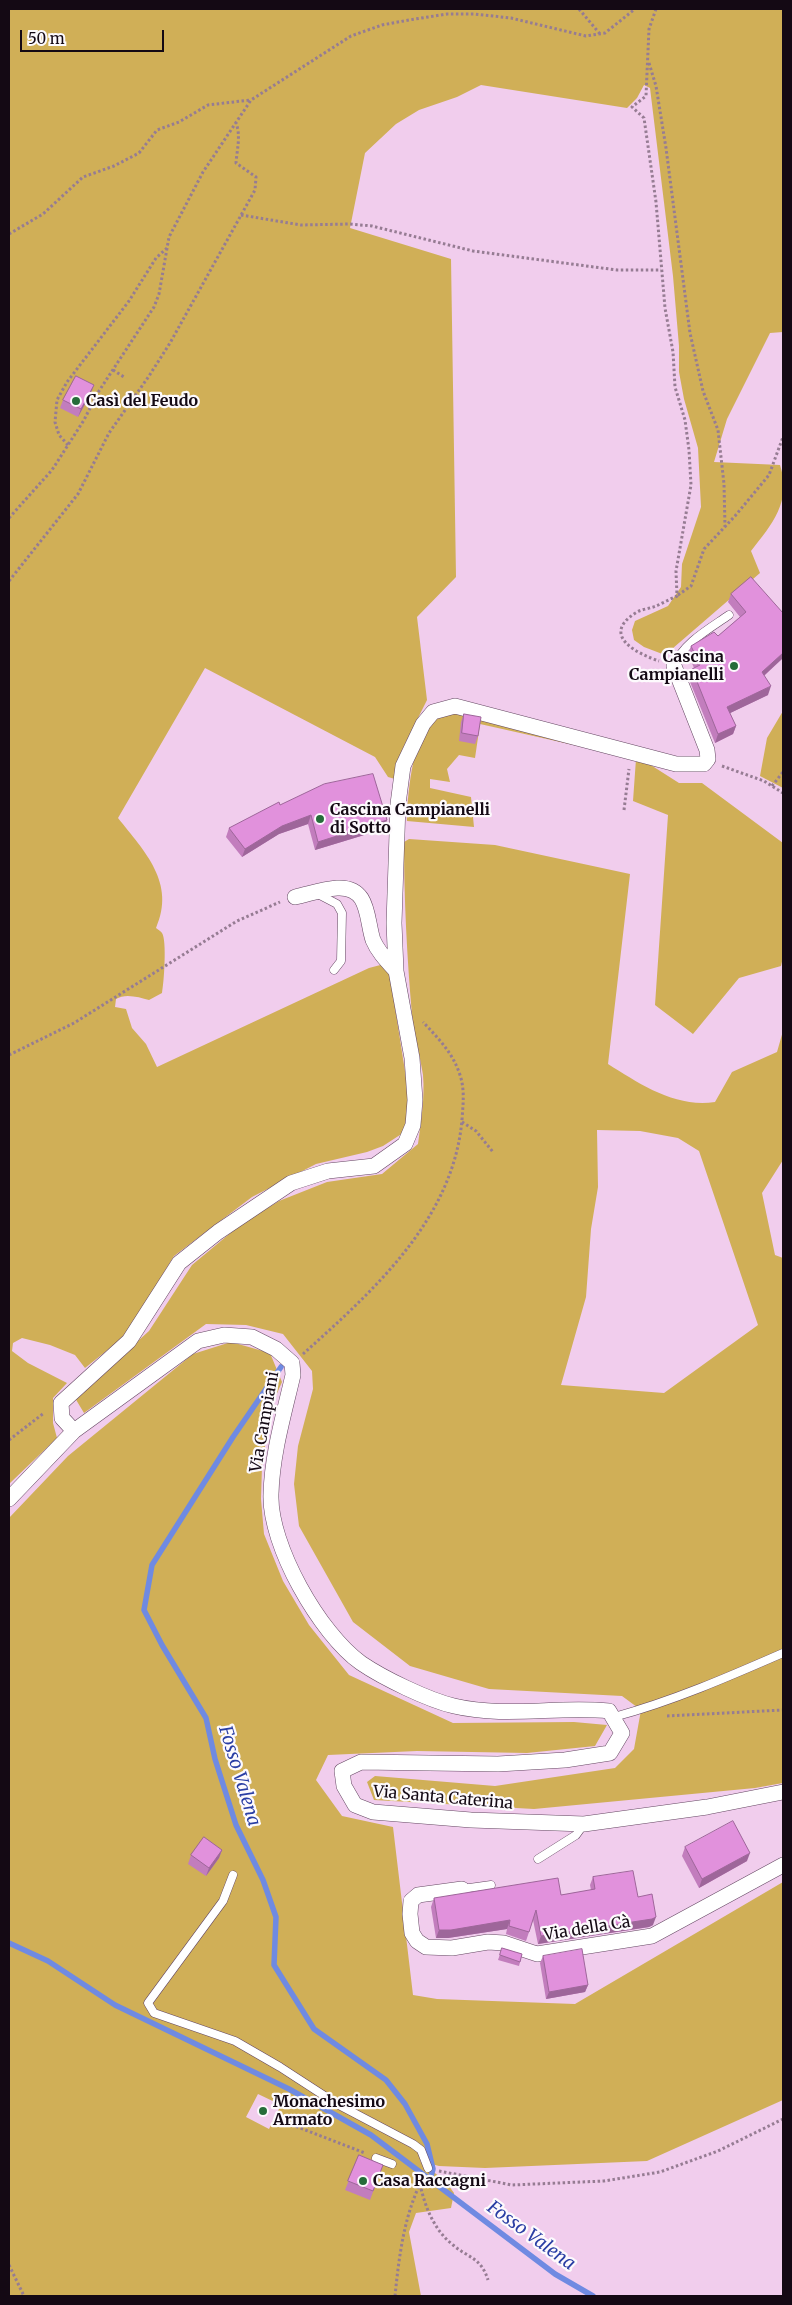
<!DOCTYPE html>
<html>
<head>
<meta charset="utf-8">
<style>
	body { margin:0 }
	#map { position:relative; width:792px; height:2305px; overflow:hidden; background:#f1cded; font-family:Merriweather,serif }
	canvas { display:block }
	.frame { position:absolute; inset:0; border:10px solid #140914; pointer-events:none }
	.scale { position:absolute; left:20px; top:30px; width:144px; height:22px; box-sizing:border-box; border:2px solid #140914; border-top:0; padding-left:6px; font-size:15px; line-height:18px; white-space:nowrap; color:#140914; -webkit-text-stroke:4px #fdfafd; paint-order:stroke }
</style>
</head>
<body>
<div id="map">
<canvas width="792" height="2305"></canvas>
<div class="frame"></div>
<div class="scale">50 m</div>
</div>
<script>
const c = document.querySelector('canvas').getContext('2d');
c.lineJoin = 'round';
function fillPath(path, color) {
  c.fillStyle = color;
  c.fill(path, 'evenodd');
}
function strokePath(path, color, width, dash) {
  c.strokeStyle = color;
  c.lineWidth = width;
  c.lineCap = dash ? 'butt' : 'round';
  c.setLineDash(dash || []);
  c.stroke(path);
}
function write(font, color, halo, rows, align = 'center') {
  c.font = font + ' Merriweather,serif';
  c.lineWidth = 4.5;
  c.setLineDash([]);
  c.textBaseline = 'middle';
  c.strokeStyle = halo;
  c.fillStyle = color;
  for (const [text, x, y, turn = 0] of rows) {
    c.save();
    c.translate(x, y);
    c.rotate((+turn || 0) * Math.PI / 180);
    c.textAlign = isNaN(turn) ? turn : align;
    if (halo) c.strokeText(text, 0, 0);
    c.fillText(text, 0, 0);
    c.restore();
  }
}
fillPath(new Path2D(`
	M9,9H783V332L770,333L727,419L714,462L780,465C792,502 772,524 751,551L760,573L665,655L644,647L634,640L632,630L635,621L668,606L681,587L682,564L701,507L698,448L684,399L679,372V346L673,276L650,88L644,85L637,98L627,108L481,85L457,97L419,110L396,124L365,153L350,228L451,259L456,577L417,617L427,700L402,750L395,779L388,777L375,757L205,668L118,818C145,852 176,883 156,928C158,930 161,931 162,933C167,940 164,983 162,993L149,1000C139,997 125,993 116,999L115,1007L126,1009L132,1028L146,1044L157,1067L369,968L388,963L410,1103L403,1133L383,1146L367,1152L316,1164L252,1197L174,1256L125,1336L85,1368L75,1355L50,1345L22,1338L13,1343L12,1351L28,1363L67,1383L53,1398V1423L57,1438L9,1484Z
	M783,711V788L760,776L767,738Z
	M456,712L636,759L646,762L679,783H702L783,843V957L781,966L739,978L693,1034L655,1005L668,815L633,801L636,759L480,724L475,758L459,755L447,769L450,782L430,779V788L471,797L474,827L407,821C407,798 413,732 434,718C441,713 448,713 456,712Z
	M409,839L495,845L630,874L608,1064C640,1084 675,1108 715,1102L732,1072L777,1052L783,1031V1160L762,1193L775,1255L783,1258V1783L755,1788L534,1809L374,1800L367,1782L375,1776L495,1786L615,1768L634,1749L641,1710L622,1696L489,1689L410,1666L353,1622L299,1526L294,1484L298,1446L313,1389L312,1371L283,1334L246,1325L206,1324L84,1413L75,1398L149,1331L192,1265L240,1225L279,1201L327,1182L382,1174L418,1144C421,1122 425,1097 423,1075C420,1055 414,1035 412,1015C407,957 404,900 404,842ZM597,1130L640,1131L678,1138L699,1151L758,1325L664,1393L561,1385L586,1297L591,1229L598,1187Z
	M231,1342L270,1353L282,1382L271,1407L262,1466L261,1499L264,1534L283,1581L309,1625L349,1675L453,1723L574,1722L607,1725L595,1746L527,1753L417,1751L328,1755L316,1780L342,1816L393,1827L413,1995L437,1999L575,2004L783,1882V2100L647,2161L485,2168L439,2166L420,2161L446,2182L454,2193L451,2208L416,2213L409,2232L421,2296H9V1518L68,1456L193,1354ZM258,2094L281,2105L269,2129L246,2117Z`), '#d0af57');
strokePath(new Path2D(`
	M281,1367L233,1437L152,1565L144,1610L162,1645L206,1718L215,1759L236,1825L263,1880L276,1917L274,1965L314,2029L386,2080L405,2104L427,2144L433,2169L430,2180
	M9,1943L48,1961L115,2005L289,2089L371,2135L555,2274L593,2296`), '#6f8ae2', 5.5);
const service = new Path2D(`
	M674,666C683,643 709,629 729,615
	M316,893L337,904L342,913L341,961L334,970
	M614,1717C673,1701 728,1677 783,1653
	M538,1859L576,1835L584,1824
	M233,1875L223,1901L148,2003L154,2013L235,2041L280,2067L337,2104L413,2144L421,2150L428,2168
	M462,1889L491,1885
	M376,2158L392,2164`);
const minor = new Path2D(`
	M295,897C309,894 323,889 337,888C370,886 366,919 373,940C378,952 387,961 396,971
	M74,1431L62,1418L61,1403L129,1341L179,1263L218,1232L291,1183L328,1171L374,1166L405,1144L413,1125L415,1100L412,1058L396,971L394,923L398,804L403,766L423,724L433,712L455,706L676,764H704L708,759L707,750L674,666
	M9,1499L74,1431L198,1341L224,1335L252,1337L276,1349L292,1363L293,1375C284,1414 272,1454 271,1494C269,1545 320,1634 361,1663C383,1678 428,1700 454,1706C505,1718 557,1706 609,1711L622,1733L610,1753L565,1760L498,1764L361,1762L342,1771L344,1786L355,1805L373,1812L471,1820L584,1824L707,1807L783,1792
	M462,1889L418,1895L411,1901L410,1914L412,1933L417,1941L426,1947L452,1948L488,1942L504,1943L537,1954L652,1936L783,1865`);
strokePath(service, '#644762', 9);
strokePath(minor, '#644762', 16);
strokePath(new Path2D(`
	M579,9L600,34
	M656,9L649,29L646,96L632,107L644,118L656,202L665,308L673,352L675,387L685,420L689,450L691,485L676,571L677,596C670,599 663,603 656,606C649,609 640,609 634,614C601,636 638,654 659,661
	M649,63L656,86L666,148L690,333L703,391L718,430L724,484L725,527
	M241,215L301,225L350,224L372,226L473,251L617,270H661
	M9,234L43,214L83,177L114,166L139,153L157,130L179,122L208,105L250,100
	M113,370L124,377
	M68,445L59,435L55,422L57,400L67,382L129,301L156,258L167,248
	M9,518L52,470L84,420L97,394L154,307L159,294L169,237L203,172L251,100L351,36L382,25L409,20L447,14H474L511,18L586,36L605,33L635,9
	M9,581L78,494L109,433L149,376L170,343L255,190L256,177L236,163C237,149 241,136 236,123
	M678,595L691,586L704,549L735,516L769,475L783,437
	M722,766L764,781L783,793
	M772,786L783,772
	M624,810L629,769
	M9,1055L74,1023L237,921L280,902
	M462,1122L476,1131L493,1152
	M303,1354C373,1291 453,1220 462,1120C463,1104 465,1090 460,1075C453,1053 438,1038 423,1022
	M9,1440L44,1413
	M667,1716L783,1710
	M282,2121L365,2153
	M439,2171L512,2185L604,2181L660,2172L718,2151L783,2119
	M420,2184C425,2207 434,2230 453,2245C468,2258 481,2257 488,2280
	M9,2265L24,2296
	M395,2296C399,2257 404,2214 423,2178`), '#967c93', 3, [2.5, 2.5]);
strokePath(service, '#fff', 8);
strokePath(minor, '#fff', 15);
fillPath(new Path2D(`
	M91,393L78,417L60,408L63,400Z
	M731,594L783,613V658L764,676L768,695L730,713L736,726L733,734L715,743L688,677L692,669L694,668L688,654L691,646L718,636L740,617L728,602Z
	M464,714L478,736L475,744L459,741L461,722Z
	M280,805L387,820L384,829L315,850L308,824L279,834L242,857L226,837L229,828Z
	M685,1847L747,1861L699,1888L682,1856Z
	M222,1850L219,1858L206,1876L188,1864L191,1855Z
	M593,1877L638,1897L653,1925L649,1927L538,1944L533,1920L526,1941L506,1934L507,1929L448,1938H436L431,1907L434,1898L561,1895L591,1890L590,1885Z
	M502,1948L522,1954L519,1966L498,1960Z
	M543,1956L588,1985L585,1992L546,1999L540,1963Z
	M359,2155L383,2165L370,2200L345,2190Z`), '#c27dbd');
fillPath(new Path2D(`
	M94,385L91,393L78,417L81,409Z
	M783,653V658L759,680L762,672Z
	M771,686L768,695L724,716L727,707Z
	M736,726L733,734L715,743L718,734Z
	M311,815L308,824L279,834L242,857L245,849L282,826Z
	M387,820L384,829L315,850L318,842Z
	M222,1850L219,1858L206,1876L209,1868Z
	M750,1853L747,1861L699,1888L702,1879Z
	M656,1917L653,1925L649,1927L538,1944L541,1936Z
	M510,1920L507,1929L448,1938H436L439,1930Z
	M588,1985L585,1992L546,1999L549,1992Z`), '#9e669a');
const building = new Path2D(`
	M76,376L94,385L81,409L63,400Z
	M751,577L783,613V653L762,672L771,686L727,707L736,726L718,734L692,669L700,665L691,646L714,632L718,636L746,612L731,594Z
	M464,714L481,717L478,736L462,733Z
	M373,774L387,820L318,842L311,815L282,826L245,849L229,828L279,802L280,805L324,784Z
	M733,1821L750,1853L702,1879L685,1847Z
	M204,1837L222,1850L209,1868L191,1855Z
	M633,1871L638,1897L652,1894L656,1917L652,1919L541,1936L536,1910L529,1932L509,1926L510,1920L451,1930H439L434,1898L558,1878L561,1895L595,1889L593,1877Z
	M502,1948L522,1954L520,1962L500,1955Z
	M582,1949L588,1985L549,1992L543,1956Z
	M359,2155L383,2165L373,2191L348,2181Z`);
fillPath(building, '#e191dc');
strokePath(building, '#9e669a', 1);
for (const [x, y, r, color] of [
	[76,401,5,"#256c39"],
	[734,666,5,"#256c39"],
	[320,819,5,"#256c39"],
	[263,2111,5,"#256c39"],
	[363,2181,5,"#256c39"]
]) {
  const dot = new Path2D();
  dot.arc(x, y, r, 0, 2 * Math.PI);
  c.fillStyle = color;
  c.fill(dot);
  strokePath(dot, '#fdfafd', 2);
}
write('bold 16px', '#140914', '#fdfafd', [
	["Casì del Feudo",86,401],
	["Cascina",724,657,"right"],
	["Campianelli",724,675,"right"],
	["Cascina Campianelli",330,810],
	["di Sotto",330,828],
	["Monachesimo",273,2102],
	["Armato",273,2120],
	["Casa Raccagni",373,2181]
], 'left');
write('16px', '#140914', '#fdfafd', [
	["Via Campiani",265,1422,-80],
	["Via Santa Caterina",443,1798,5],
	["Via della Cà",587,1929,-9]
]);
write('italic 18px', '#2a3ea4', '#fdfafd', [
	["Fosso Valena",239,1776,73],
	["Fosso Valena",531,2236,36]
]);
</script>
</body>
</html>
